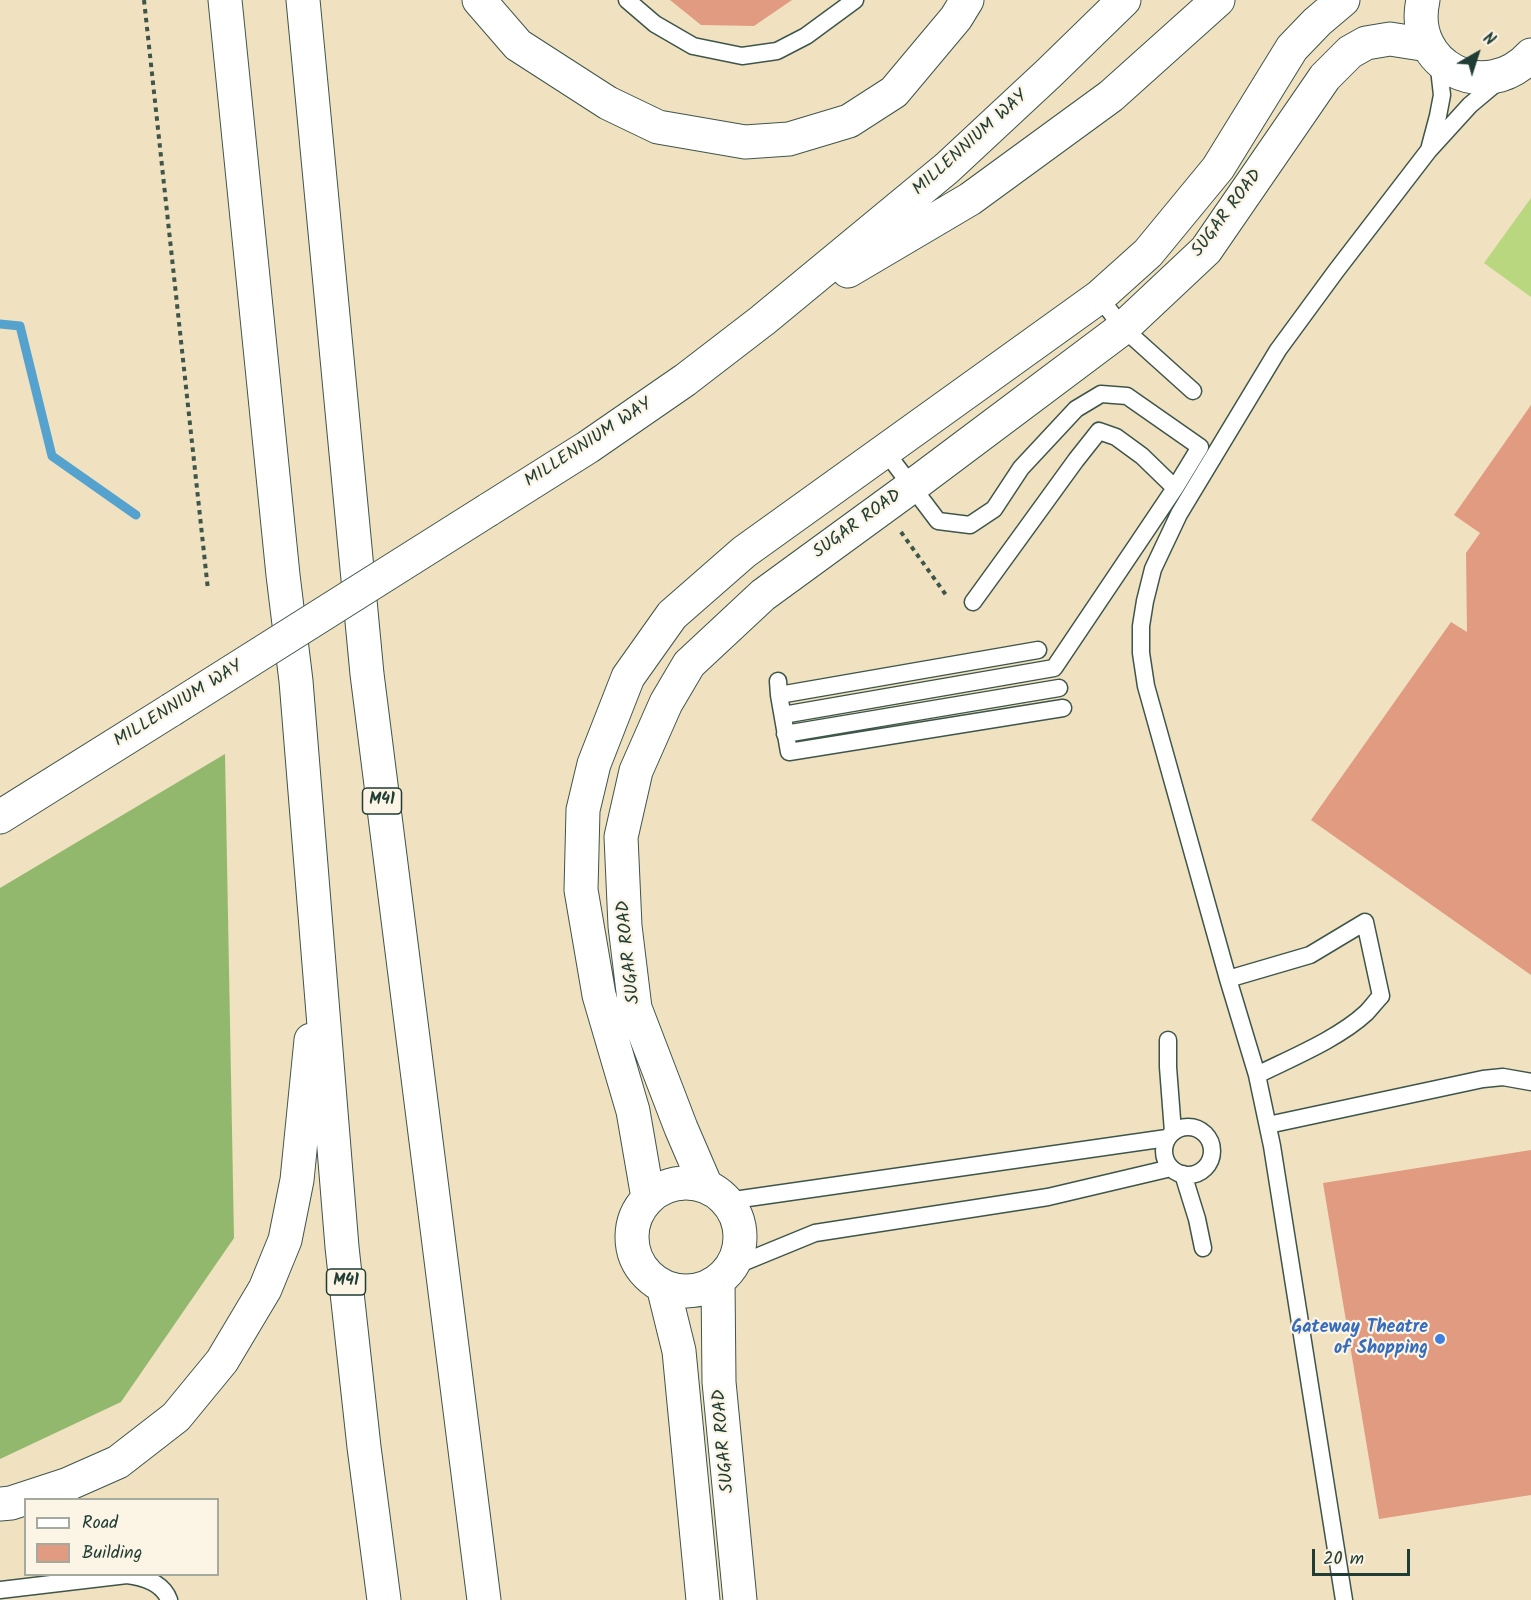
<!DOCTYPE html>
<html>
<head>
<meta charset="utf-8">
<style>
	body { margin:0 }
	#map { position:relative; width:1531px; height:1600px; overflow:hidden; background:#f0e1c1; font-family:Kalam,sans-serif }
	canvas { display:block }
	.legend { position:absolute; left:24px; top:1498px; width:195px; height:78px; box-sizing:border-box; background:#fcf5e5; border:2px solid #a4ab9e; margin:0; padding:8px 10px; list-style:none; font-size:18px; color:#1f3d34 }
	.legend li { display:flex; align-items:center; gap:12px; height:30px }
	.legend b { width:30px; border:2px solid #a4ab9e }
	.north { position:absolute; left:1447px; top:24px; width:60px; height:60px; -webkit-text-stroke:4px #fcf5e5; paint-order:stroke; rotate:39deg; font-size:16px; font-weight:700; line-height:24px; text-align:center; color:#1f3d34 }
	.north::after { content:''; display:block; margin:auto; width:21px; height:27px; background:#1f3d34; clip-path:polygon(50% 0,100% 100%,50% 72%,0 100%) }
	.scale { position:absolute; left:1312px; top:1549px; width:98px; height:27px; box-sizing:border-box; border:3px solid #1f3d34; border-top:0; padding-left:8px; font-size:18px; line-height:21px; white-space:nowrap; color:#1f3d34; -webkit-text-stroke:4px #fcf5e5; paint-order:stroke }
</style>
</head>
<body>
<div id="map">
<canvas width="1531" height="1600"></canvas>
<ul class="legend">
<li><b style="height:8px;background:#fff"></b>Road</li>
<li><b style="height:16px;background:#e19b81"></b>Building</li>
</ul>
<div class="north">N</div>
<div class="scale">20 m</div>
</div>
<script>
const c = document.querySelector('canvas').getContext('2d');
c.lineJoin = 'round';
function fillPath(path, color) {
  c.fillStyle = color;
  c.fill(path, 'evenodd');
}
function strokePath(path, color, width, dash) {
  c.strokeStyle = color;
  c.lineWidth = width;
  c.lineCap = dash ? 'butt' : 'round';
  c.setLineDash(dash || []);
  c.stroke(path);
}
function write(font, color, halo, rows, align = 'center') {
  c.font = font + ' Kalam,sans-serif';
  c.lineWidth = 4.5;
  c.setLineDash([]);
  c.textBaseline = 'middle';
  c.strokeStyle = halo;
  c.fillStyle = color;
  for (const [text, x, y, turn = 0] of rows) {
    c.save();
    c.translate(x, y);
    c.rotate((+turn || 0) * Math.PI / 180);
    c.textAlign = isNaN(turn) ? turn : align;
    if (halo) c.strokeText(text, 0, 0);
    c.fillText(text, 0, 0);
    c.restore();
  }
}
fillPath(new Path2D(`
	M1531,198V297L1484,263Z`), '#b8d77e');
fillPath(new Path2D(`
	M225,754L234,1238L121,1402L0,1459V888Z`), '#92b86d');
strokePath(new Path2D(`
	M0,324L20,326L52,456L136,515`), '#55a2ce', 9);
fillPath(new Path2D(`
	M670,0H792L754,26L701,25Z
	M1531,405V975L1311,820L1451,622L1467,632L1466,553L1480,533L1454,515Z
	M1531,1150V1495L1379,1519L1323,1183Z`), '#e19b81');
const service = new Path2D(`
	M627,0L655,24L693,46L742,56L777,51L806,36L855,0
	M1430,146L1438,116L1442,95L1438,60
	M1099,297L1123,328L1193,391
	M885,451L938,521L970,525L994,509L1021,468L1076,409L1101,394L1127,396L1200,447L1175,488L1142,456L1116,437L1099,431L1076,460L973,602
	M778,681L779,695L789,752L1063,708
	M779,695L1038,650
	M783,715L1054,668L1175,488
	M785,734L1059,688
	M1228,979L1310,955L1365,922L1381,996C1376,1001 1371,1008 1366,1013C1338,1039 1291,1058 1257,1075
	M1168,1040V1067L1173,1132
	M1268,1125L1483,1079L1503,1077L1531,1082
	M1164 1151a24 24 0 1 1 48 0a24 24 0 1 1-48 0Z
	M1183,1174L1197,1219L1203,1248
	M727,1201L1167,1138
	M732,1267L815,1233L1048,1197L1171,1168
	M0,1590L127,1575C143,1577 163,1583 169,1600
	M1344,1600L1272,1146L1257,1075L1228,979L1146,686L1141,653V626L1145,601L1153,569L1179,514L1278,350L1336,271L1429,150L1470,105L1501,79`);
const minor = new Path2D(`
	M1423,0C1408,66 1486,105 1531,55
	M632 1237a54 54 0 1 1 108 0a54 54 0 1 1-108 0Z
	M706,1186L681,1128L635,1008L625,926L621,837L636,771L666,703L689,664L763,595L911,487L1123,328L1206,250L1325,77L1350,52L1366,43L1390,39L1428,45
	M648,1198L633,1111L599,995L581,890L583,810L594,764L628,677L672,615L744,552L1099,297L1148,253L1218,168L1292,48L1317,22L1343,0
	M718,1281L719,1382L740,1600
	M663,1286L679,1351L703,1600`);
const tertiary = new Path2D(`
	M848,271L970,199L1111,96L1218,0
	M488,510L588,447L685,380L763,320L947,168L1049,73L1124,0
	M0,817L171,710`);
const motorway = new Path2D(`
	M225,0L283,575L296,681L342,1247L364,1447L384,1600
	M303,0L367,674L484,1600
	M479,0L518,45L608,103L658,127L745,142L789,139L849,121L894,92L956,18L967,0
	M0,1504L11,1503L66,1485L118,1462L176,1417L222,1361L265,1289L285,1240L297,1180L311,1040`);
strokePath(service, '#3e5649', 19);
strokePath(minor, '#3e5649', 35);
strokePath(tertiary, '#3e5649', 35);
strokePath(motorway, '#3e5649', 35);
strokePath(new Path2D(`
	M144,0L208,590
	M901,532L946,595`), '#3e5649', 4, [4.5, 4.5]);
strokePath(service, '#fff', 16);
strokePath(minor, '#fff', 33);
strokePath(tertiary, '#fff', 33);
strokePath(motorway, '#fff', 33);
const tertiaryBridge = new Path2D(`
	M171,710L488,510`);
strokePath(tertiaryBridge, '#3e5649', 35, []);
strokePath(tertiaryBridge, '#fff', 33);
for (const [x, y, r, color] of [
	[1440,1339,6,"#3f7fe0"]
]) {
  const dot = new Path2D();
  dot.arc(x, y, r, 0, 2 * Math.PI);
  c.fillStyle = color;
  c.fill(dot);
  strokePath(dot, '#fcf5e5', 2);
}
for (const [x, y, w] of [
	[382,801,39],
	[346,1282,39]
]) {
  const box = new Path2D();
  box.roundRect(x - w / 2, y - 13, w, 26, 4.5);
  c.fillStyle = '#fcf5e5';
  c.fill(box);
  strokePath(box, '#1f3d34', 1.5);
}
write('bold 16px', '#1f3d34', null, [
	["M41",382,801],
	["M41",346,1282]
]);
write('18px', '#1f3d34', '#fcf5e5', [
	["MILLENNIUM WAY",971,144,-42],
	["SUGAR ROAD",1228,214,-53],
	["MILLENNIUM WAY",589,444,-33],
	["SUGAR ROAD",858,525,-36],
	["MILLENNIUM WAY",179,705,-32],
	["SUGAR ROAD",630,952,-96],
	["SUGAR ROAD",725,1441,-95]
]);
write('bold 18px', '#366cbe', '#fcf5e5', [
	["Gateway Theatre",1428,1329],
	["of Shopping",1428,1350]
], 'right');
</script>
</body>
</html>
